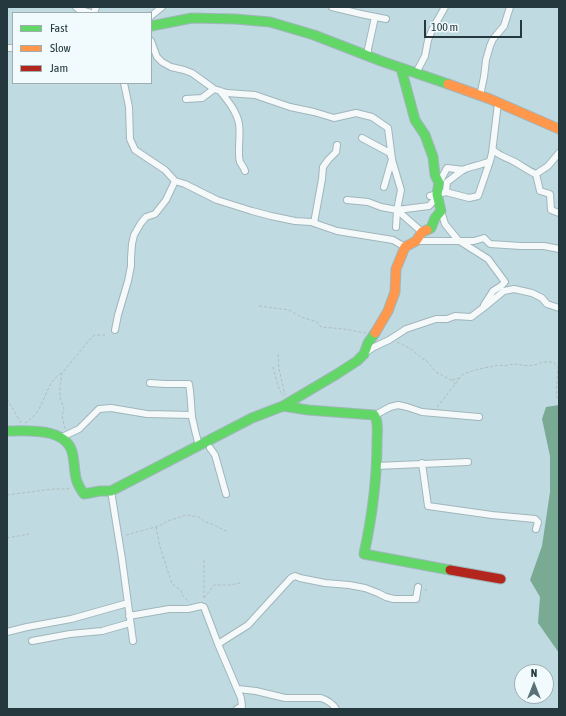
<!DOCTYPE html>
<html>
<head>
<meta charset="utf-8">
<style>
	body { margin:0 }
	#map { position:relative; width:566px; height:716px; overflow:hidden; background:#bfdae1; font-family:"Asap Condensed",sans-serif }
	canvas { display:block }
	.frame { position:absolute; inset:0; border:8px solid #24383e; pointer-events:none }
	.legend { position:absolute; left:12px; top:12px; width:140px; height:72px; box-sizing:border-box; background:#f1fbfe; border:1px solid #9fadb1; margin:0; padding:5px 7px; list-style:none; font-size:12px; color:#24383e }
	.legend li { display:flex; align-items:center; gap:8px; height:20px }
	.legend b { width:20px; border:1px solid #9fadb1 }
	.north { position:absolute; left:514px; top:664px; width:40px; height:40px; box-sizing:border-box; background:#f1fbfe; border:1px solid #9fadb1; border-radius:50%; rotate:0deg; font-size:11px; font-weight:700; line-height:16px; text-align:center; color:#24383e }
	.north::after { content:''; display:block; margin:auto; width:14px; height:18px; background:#5a7177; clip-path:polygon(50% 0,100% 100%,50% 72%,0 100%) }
	.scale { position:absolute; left:424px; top:20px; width:98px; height:18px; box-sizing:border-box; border:2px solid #24383e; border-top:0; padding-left:5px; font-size:12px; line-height:14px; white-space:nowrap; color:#24383e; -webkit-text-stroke:3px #f1fbfe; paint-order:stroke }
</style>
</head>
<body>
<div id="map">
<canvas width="566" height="716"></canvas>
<div class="frame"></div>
<ul class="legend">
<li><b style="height:5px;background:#63d668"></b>Fast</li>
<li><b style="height:5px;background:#ff974d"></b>Slow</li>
<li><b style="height:5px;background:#b3261e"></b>Jam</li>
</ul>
<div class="north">N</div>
<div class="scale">100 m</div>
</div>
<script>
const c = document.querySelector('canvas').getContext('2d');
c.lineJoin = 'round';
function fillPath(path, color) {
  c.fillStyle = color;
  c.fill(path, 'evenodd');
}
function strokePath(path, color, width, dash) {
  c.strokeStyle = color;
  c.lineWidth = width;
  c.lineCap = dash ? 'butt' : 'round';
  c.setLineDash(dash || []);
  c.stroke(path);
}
fillPath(new Path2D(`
	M559,405V653L538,623L540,597L530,580L542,546L550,492V456L542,419L546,407Z`), '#79aa94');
const street = new Path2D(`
	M76,7L78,9L91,13
	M332,7L361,14L386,19
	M94,13L96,7
	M151,16L162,7
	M151,41L157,57L162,62L171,67L184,70L192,73L210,86L214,89L227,93L255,95L290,107L314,112L334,118L356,113L372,117L388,128L392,159L384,187
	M7,48H13
	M368,56V49L375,17
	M416,73L425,56L428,40L432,30L445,7
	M124,83L129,107L130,139L135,150L165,170L175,181L185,184L217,200L252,211L271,216L295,221L311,222L337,231L393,240L405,247
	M220,91C228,101 237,112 239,124C241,135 237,154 240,162C242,165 244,168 245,171
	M480,96L484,77L486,60L490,46L493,39L504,26L510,7
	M186,99L202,98L214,89
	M362,138L390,153L401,190L397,210L396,227
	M493,150C500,156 505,157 513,161C521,165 528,171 536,174L540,191L550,194L551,210L559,213
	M536,174L548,166L559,153
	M439,183L447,168L464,170
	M446,192L469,198L478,196L490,161
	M430,196L446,192L447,182C453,178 459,172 465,169C473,166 482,165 490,161L492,153L498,103
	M347,200L368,202L381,207L397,210L429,206L438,196
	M397,210L422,232
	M441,211L445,224L458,240L488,259L505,282L501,286L493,291L484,305
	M314,223L322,179L323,167L328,160L336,152L337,145
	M416,241H474L484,238L490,244L521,246H544L559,249
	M115,330L118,315L128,281L131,266V258L132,244L134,235L141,223L146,217L155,214L166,200L175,181
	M365,353L374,347L389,340L406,329L436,319H447L455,316L471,317L487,305L504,291L514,289L532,293L542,298L547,304L559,308
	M150,383L165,384H189C191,395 191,406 192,417C194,426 196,436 199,445
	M376,417L379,413L390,407L398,405L407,407L422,412L479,417
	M62,437L79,429L99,409L111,408L147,414L192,415
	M210,448L215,455L226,494
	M422,463L428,506L492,515L535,519L538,522L536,529
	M376,466L468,462
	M111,491L122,559L133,641
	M129,616L169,609H188L201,606L204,607L218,644
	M7,632L27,627L71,619L128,603
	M32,641L70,634L102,631L130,623
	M238,689L256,691L285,698H321C327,700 333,704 336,709
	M237,709L242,706L241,698L218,644L248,625L291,578L295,576L300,578L325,583L349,585L365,588L378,593L386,597L394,599H416L418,587`);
const fast = new Path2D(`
	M151,26L192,18L235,19L270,22L314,35L381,61L448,84
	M401,68L415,120L425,135L433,157L435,175L439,183L437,194L441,211L435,218L431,228L427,230
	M283,406L308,410L374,415C379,421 377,435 377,442C377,480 372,517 364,554L450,570
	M7,431C29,431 69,427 73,456C76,473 73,479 84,494L100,491H111L252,418L283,406L337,374L357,361L364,354L368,343L375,333`);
const slow = new Path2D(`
	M448,84L490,99L559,129
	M375,333L388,311L395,292L396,269L405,247L416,241L422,232L427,230`);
const jam = new Path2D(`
	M450,570L501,579`);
strokePath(street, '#a0b6bb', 8);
strokePath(fast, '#a0b6bb', 11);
strokePath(slow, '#a0b6bb', 11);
strokePath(jam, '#a0b6bb', 11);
strokePath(new Path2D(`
	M259,306L289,310L301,317L317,322L321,327L344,329L366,333
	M397,342L411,349L423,359L426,360L436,372L451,380L456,384
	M278,354L279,369L285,395
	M273,367L278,386L283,396
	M452,380L459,378
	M7,399L21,423
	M437,407L457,382L462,375L466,373L479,369L499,365L504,366L513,364L529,366L538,364L543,362H553L558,367L556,396L558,399
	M25,423C29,420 34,417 37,412C45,401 49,378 62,373
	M65,429L62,416L64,408L60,398V387L62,373L92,337L95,335H105
	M7,495L53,489H67L70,488
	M156,527L160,547L172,584L181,590L182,595L189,602
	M126,535L159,526L168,521L186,515L199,517L205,522L212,524L228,532
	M7,538L29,534
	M204,560V600
	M425,591L427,588
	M204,598L214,585H230L240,583`), '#b2bcbe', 1, [3, 2]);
strokePath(street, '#f5f9fa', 6);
strokePath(fast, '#63d668', 9);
strokePath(slow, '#ff974d', 9);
strokePath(jam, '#b3261e', 9);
</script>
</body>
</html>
